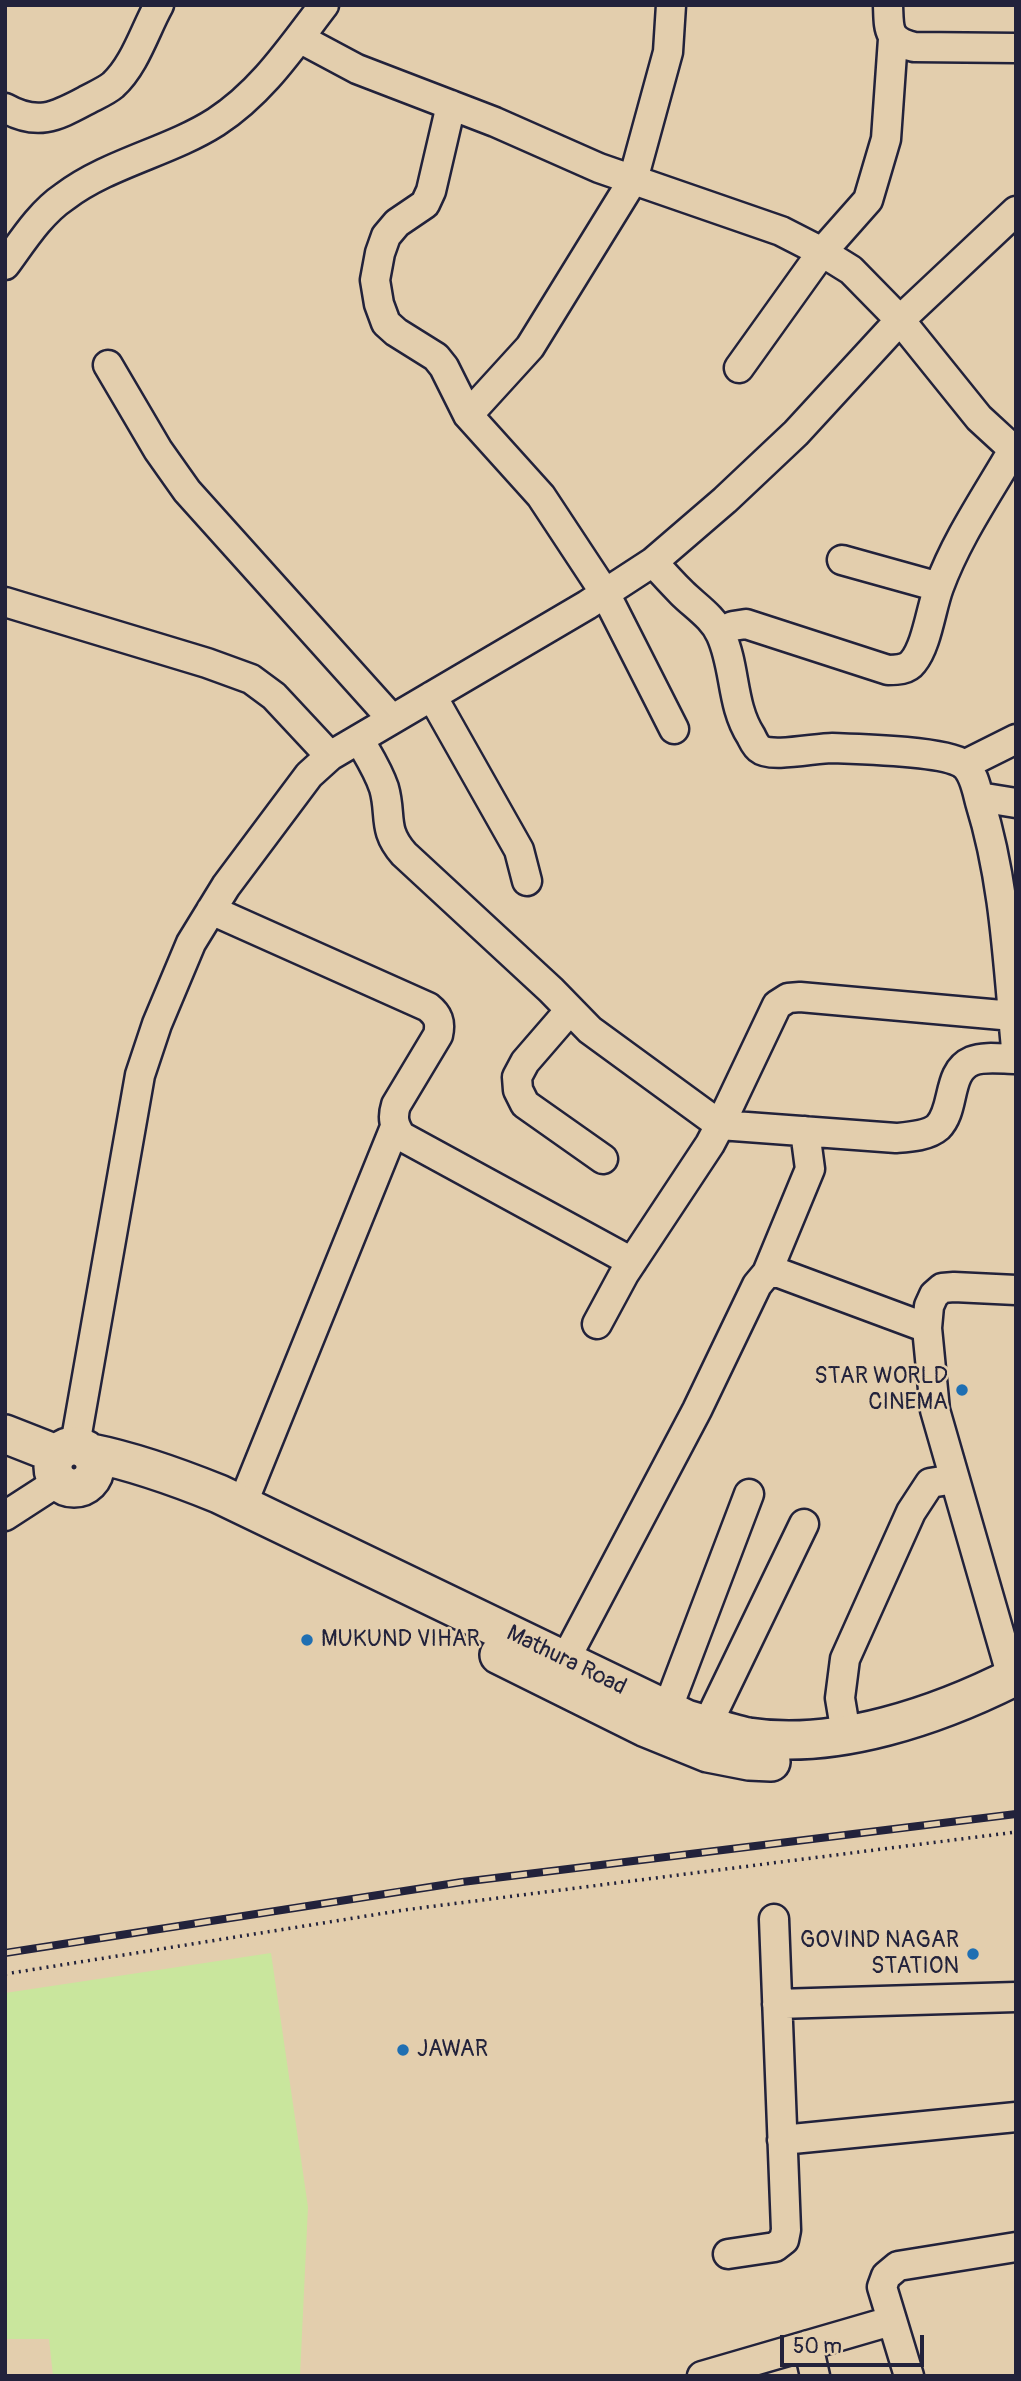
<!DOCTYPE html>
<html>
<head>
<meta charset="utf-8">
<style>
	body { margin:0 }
	#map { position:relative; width:1021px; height:2381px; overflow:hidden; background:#e3cead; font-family:Pangolin,sans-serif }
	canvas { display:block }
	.frame { position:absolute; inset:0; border:7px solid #22223b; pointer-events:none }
	.scale { position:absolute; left:780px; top:2335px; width:144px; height:32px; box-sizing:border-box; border:4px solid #22223b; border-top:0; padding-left:9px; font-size:21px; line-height:24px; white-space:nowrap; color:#22223b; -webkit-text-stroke:5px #e3cead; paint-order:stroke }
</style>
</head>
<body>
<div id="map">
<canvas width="1021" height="2381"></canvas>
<div class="frame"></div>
<div class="scale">50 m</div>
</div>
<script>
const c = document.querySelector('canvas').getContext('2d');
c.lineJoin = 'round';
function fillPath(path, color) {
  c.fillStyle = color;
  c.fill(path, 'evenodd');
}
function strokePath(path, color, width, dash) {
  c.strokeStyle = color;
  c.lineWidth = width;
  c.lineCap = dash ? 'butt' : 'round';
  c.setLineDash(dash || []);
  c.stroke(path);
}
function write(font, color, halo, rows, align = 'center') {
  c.font = font + ' Pangolin,sans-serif';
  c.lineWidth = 5;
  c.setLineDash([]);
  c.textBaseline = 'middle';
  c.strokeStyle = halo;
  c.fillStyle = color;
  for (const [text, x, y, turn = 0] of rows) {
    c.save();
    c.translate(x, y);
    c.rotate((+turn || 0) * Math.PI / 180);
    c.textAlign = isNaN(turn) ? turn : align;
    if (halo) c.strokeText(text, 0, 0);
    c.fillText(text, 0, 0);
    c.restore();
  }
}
fillPath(new Path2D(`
	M271,1953L308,2207L300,2376H53L49,2339H5V1993Z`), '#c9e69d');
const minor = new Path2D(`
	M888,5C889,30 887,40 914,47L1016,48
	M299,38L357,69L495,122L599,168L781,231L822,252L851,270L900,320L979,418L1016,452
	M451,105L431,191L425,204L397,223L386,236L380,253L375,280L379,304L386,323L396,332L436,357L444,367L468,415L541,496L605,593L674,729
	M5,108C37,126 55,117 85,101C94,96 106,91 113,85C135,65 145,30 159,5
	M5,265C22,242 40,213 64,197C109,163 169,152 216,122C262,92 291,48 324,5
	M108,365L158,450L187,491L392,719
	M739,368L822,252L868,200L886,139L893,39
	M468,415L530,347L633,180L668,52L671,5
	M842,560L939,587
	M653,562C662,572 672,583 682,593C695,606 713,617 721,635C736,668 731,705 751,736C753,740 756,747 760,749C770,758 816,748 832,748C859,749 944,751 963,764C974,772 977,791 980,802C1005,882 1008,965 1016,1048
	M5,602L207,663L251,679L274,696L330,756
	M720,632L733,626L746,624L888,670C897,670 907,670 913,662C927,645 931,608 939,587C957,538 987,495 1013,450
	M432,696L519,850L527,881
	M359,739C368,755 378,770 384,788C392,816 382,829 404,854L551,990L590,1030L720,1125L710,1144L624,1274L597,1324
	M964,765L1016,739
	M979,797L1016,803
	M211,910L428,1007C438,1015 441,1022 438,1035L396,1105C392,1118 394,1125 401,1136L632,1262
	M570,1010L525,1062L517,1077L518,1090L525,1104L603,1159
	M1013,1016L800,997L788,998L777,1005L720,1125L896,1138C909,1137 928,1136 938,1127C956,1109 946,1072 972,1061C984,1056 1003,1059 1016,1059
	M767,1273L810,1169L805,1131
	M75,1445L140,1075L157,1024L191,943L226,886L309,775L330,756L587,605L653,562L725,500L796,433L900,320L1016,211
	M242,1505L395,1127
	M5,1516L59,1481
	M565,1660L697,1410L757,1285L767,1273H779L927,1328
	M1012,1677L935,1410L927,1328L929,1306L934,1295L942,1288L954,1287L1016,1290
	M667,1710L749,1494
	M707,1725L804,1524
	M846,1734L840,1698L845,1659L911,1512L930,1483L954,1479
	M777,2004L1016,1997
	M782,2140L1016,2117
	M728,2254L775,2247L784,2240L786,2230L774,1919
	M808,2345L815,2376
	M702,2376L891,2321
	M909,2376L882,2287L886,2276L898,2266L1016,2247`);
const major = new Path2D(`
	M5,1434L56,1454
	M53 1467a21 21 0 1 1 42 0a21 21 0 1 1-42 0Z
	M91,1453C136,1462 177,1477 219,1494L686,1719C707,1725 728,1733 748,1737C836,1751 939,1715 1016,1676
	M499,1655L644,1727L708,1753L749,1761L771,1762`);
strokePath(minor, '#22223b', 33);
strokePath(major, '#22223b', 42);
strokePath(new Path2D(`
	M5,1974L404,1910L1016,1832`), '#22223b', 3.5, [2, 5]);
strokePath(minor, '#e3cead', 28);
strokePath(major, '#e3cead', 37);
const rail = new Path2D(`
	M5,1953L462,1882L1016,1814`);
strokePath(rail, '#22223b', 8);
strokePath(rail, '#e3cead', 5, [16]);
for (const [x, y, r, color] of [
	[962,1390,7,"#1f6fb2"],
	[307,1640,7,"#1f6fb2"],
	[973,1954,7,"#1f6fb2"],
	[403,2050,7,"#1f6fb2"]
]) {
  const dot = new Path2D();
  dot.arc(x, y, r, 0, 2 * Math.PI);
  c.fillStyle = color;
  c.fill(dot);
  strokePath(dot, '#e3cead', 2.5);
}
write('23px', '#22223b', '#e3cead', [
	["STAR WORLD",948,1377],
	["CINEMA",948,1403],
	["MUKUND VIHAR",321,1640,"left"],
	["GOVIND NAGAR",959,1941],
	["STATION",959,1967],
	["JAWAR",417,2050,"left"]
], 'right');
write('23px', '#22223b', '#e3cead', [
	["Mathura Road",566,1661,26]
]);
</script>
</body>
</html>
